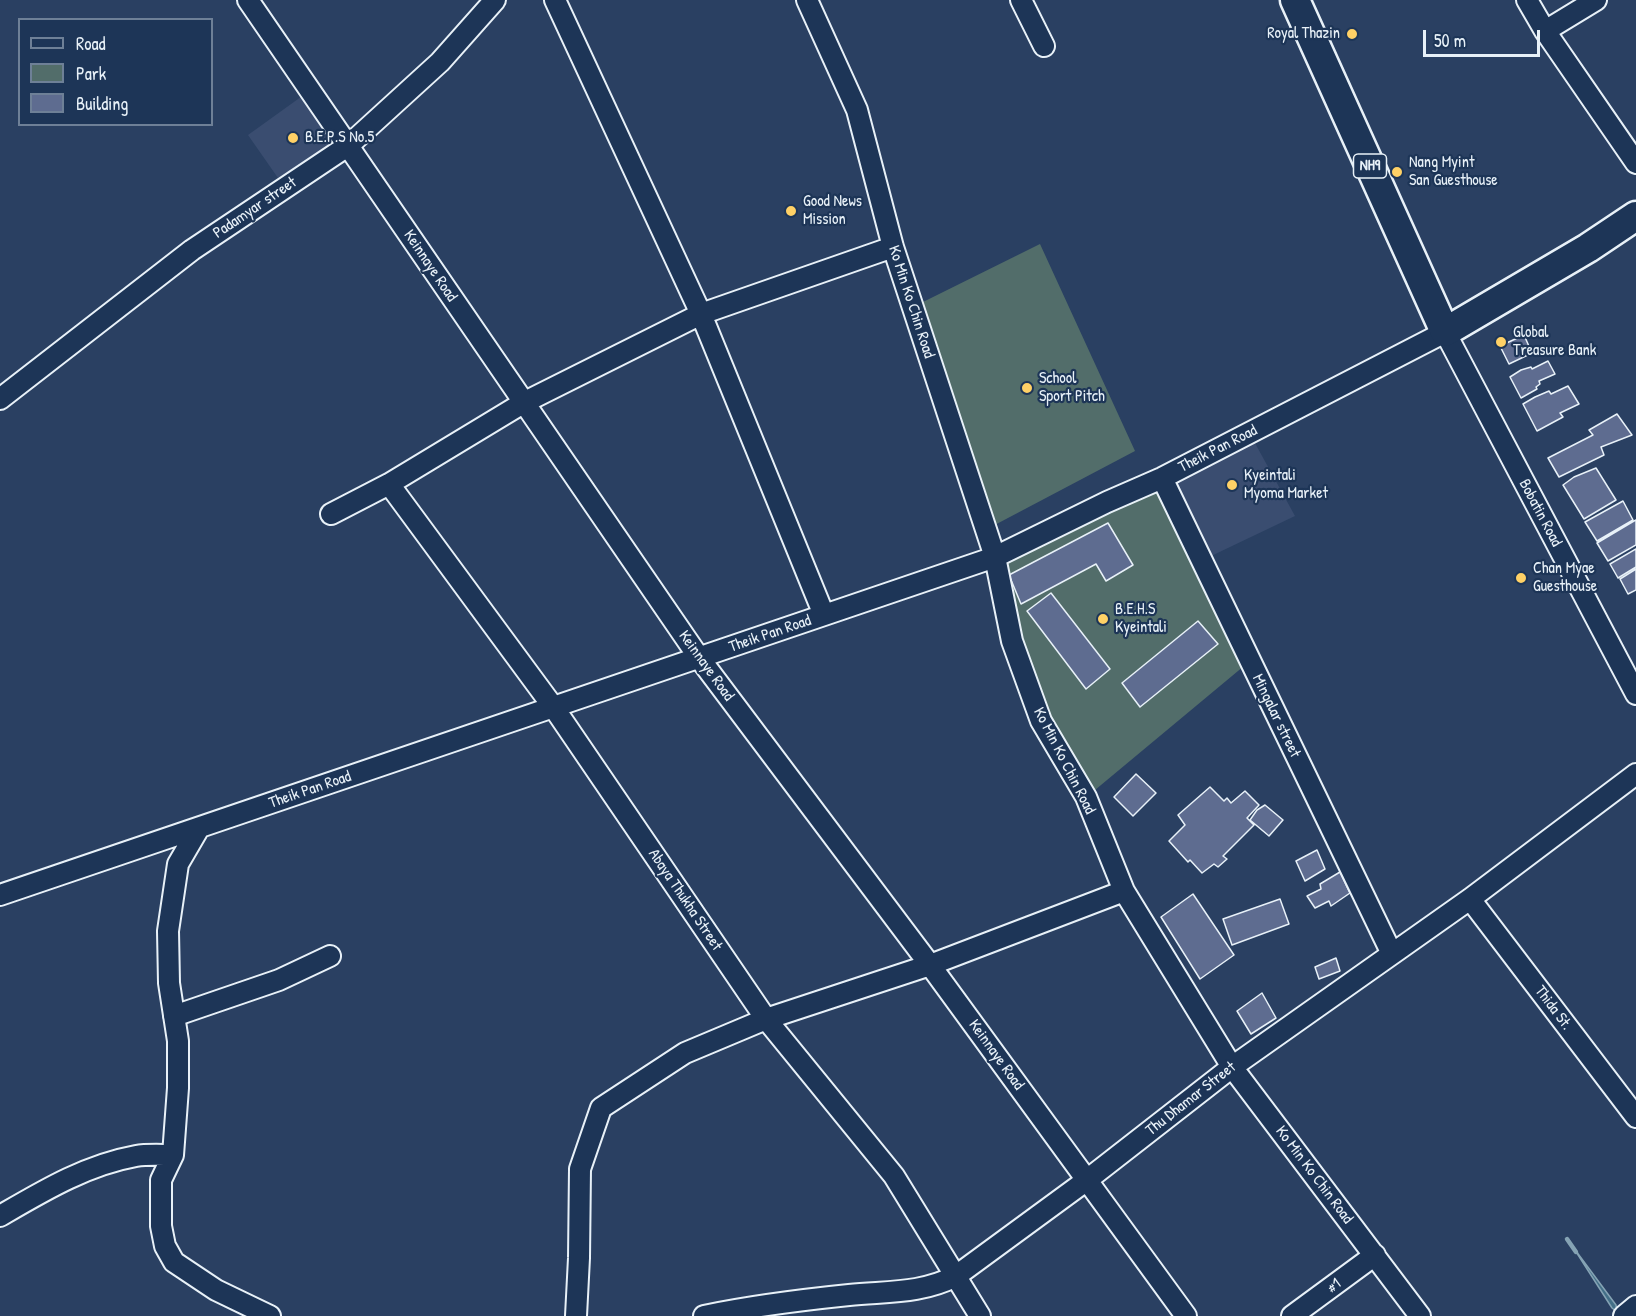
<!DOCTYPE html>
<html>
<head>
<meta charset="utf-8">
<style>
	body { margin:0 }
	#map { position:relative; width:1636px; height:1316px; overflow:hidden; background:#2a4062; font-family:"Patrick Hand",sans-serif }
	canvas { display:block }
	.legend { position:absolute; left:18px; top:18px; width:195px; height:108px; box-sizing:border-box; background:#1d3557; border:2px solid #6e8097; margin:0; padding:8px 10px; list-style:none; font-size:18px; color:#e8f1f8 }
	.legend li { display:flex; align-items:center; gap:12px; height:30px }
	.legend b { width:30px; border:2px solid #6e8097 }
	.scale { position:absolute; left:1423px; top:30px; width:117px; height:27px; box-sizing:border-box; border:3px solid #e8f1f8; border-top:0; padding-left:8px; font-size:18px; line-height:21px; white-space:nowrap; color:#e8f1f8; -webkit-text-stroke:4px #1d3557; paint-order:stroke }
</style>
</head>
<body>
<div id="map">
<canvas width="1636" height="1316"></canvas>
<ul class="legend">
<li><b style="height:8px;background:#1d3557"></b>Road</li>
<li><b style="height:16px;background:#526d6a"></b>Park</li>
<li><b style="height:16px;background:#5e6c90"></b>Building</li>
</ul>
<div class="scale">50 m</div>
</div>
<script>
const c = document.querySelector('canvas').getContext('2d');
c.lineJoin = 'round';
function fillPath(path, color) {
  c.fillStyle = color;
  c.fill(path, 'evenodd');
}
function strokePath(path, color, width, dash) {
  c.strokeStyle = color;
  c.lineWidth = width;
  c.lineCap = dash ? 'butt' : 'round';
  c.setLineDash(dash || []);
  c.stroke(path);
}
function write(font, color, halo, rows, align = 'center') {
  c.font = font + ' "Patrick Hand",sans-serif';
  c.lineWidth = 4.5;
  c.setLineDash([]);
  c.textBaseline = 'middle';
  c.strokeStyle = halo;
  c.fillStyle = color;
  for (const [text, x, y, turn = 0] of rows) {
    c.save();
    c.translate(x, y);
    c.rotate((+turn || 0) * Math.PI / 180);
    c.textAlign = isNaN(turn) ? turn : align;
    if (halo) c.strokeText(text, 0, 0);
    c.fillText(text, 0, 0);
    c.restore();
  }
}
fillPath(new Path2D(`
	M305,94L338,141L278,178L248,135Z
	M1250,434L1295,516L1209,557L1169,473Z`), '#3a4d70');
fillPath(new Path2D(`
	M1040,244L1135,451L989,528L923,302Z
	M1153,484L1244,666L1089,795L1041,721L990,566Z`), '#526d6a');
const water = new Path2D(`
	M1573,1247L1616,1305L1617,1312L1612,1308Z`);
fillPath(water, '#436f87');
strokePath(water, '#85a3b4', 1.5);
strokePath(new Path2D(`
	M1567,1239L1576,1252`), '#85a3b4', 4.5);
const building = new Path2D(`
	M1524,335L1532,353L1509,364L1500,346Z
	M1548,361L1555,374L1539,381L1540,384L1536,387L1537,389L1521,398L1510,377L1521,370L1531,367L1532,369Z
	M1568,386L1579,404L1560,413L1563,417L1537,431L1523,404L1535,397L1549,391L1551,394Z
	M1617,414L1632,435L1601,447L1604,455L1559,477L1548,458L1593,435L1589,430Z
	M1596,468L1616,500L1584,519L1563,485L1574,477Z
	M1623,501L1633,520L1597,541L1585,522Z
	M1636,520V545L1608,561L1597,543Z
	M1108,523L1133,565L1106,581L1096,564L1021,604L1009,575Z
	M1636,549V567L1618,578L1610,564Z
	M1636,569V590L1628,594L1620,579Z
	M1051,593L1110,669L1086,689L1027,611Z
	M1198,621L1218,644L1140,707L1122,683Z
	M1136,774L1156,793L1133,816L1114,797Z
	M1210,787L1224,801L1227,798L1231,803L1245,791L1259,805L1247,818L1254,825L1223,856L1227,859L1218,867L1214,864L1202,873L1190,860L1188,862L1169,841L1185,825L1178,815Z
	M1265,805L1283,820L1269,836L1250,820L1257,810Z
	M1317,850L1325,869L1305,881L1296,861Z
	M1340,872L1350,893L1331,906L1329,901L1315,908L1307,896L1321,889L1320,884Z
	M1193,894L1234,955L1200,979L1161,917Z
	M1280,899L1289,924L1232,945L1223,919Z
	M1336,958L1340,971L1319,979L1315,967Z
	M1262,993L1276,1018L1251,1034L1237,1011Z`);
fillPath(building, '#5e6c90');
strokePath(building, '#e8f1f8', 1.5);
const minor = new Path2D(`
	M248,0L700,659L930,965L1186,1316
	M555,0L701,314L824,615
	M807,0L857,110L893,247L995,557L1012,641L1041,721L1086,797L1124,891L1232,1067L1420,1316
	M1021,0L1044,46
	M1527,0L1545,31L1636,163
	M1545,31L1596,0
	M0,399L192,250L349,145L440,62L495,0
	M1162,478L1392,954
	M389,484L554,708L766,1019L894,1176L980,1316
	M331,514L389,484L523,403L701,314L893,247
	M199,828L178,864L168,931L169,983L178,1041V1088L173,1155L161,1180V1226L165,1246L174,1262L216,1290L270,1316
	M0,895L995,557L1107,502L1162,478L1445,332L1636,694
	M1470,899L1636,1117
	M174,1016L279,980L330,956
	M0,1216C43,1191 86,1165 136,1156C147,1154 161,1155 173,1155
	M576,1316L579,1258L580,1169L601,1108L685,1053L766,1019L930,965L1124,891
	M704,1316C752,1306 800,1300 849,1295C888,1291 920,1294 956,1276L1087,1180L1232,1067L1470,899L1636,774
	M1292,1316L1375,1255
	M1624,1316L1636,1306`);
const highway = new Path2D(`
	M1295,0L1445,332L1588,248L1636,216`);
strokePath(minor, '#e8f1f8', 24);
strokePath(highway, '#e8f1f8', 33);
strokePath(minor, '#1d3557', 20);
strokePath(highway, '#1d3557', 28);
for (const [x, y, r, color] of [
	[1352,34,6,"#ffd166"],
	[293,138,6,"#ffd166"],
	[1397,172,6,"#ffd166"],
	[791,211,6,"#ffd166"],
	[1501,342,6,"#ffd166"],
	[1027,388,6,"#ffd166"],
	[1232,485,6,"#ffd166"],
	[1521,578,6,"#ffd166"],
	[1103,619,6,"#ffd166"]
]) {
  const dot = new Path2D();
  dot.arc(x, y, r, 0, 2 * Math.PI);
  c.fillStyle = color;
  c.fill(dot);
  strokePath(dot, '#1d3557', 2);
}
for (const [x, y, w] of [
	[1370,166,33]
]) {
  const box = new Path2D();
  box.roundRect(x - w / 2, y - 12, w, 24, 4.5);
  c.fillStyle = '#1d3557';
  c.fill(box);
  strokePath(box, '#e8f1f8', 1.5);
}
write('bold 15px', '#e8f1f8', null, [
	["NH9",1370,166]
]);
write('16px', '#e8f1f8', '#1d3557', [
	["Royal Thazin",1340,34,"right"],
	["B.E.P.S No.5",305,138],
	["Nang Myint",1409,163],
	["San Guesthouse",1409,181],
	["Good News",803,202],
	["Mission",803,220],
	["Global",1513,333],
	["Treasure Bank",1513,351],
	["School",1039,379],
	["Sport Pitch",1039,397],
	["Kyeintali",1244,476],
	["Myoma Market",1244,494],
	["Chan Myae",1533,569],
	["Guesthouse",1533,587],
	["B.E.H.S",1115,610],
	["Kyeintali",1115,628]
], 'left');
write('16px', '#e8f1f8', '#1d3557', [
	["Padamyar street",255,208,-34],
	["Keinnaye Road",430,266,56],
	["Ko Min Ko Chin Road",911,302,72],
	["Theik Pan Road",1218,449,-27],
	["Bobatin Road",1540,513,62],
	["Theik Pan Road",770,634,-19],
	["Keinnaye Road",706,666,54],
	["Mingalar street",1276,716,64],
	["Ko Min Ko Chin Road",1064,761,63],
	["Theik Pan Road",310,790,-19],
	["Abaya Thukha Street",685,900,56],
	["Thida St.",1553,1008,53],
	["Keinnaye Road",996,1055,54],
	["Thu Dhamar Street",1191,1099,-38],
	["Ko Min Ko Chin Road",1314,1175,53],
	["#1",1334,1286,-36]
]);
</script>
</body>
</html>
